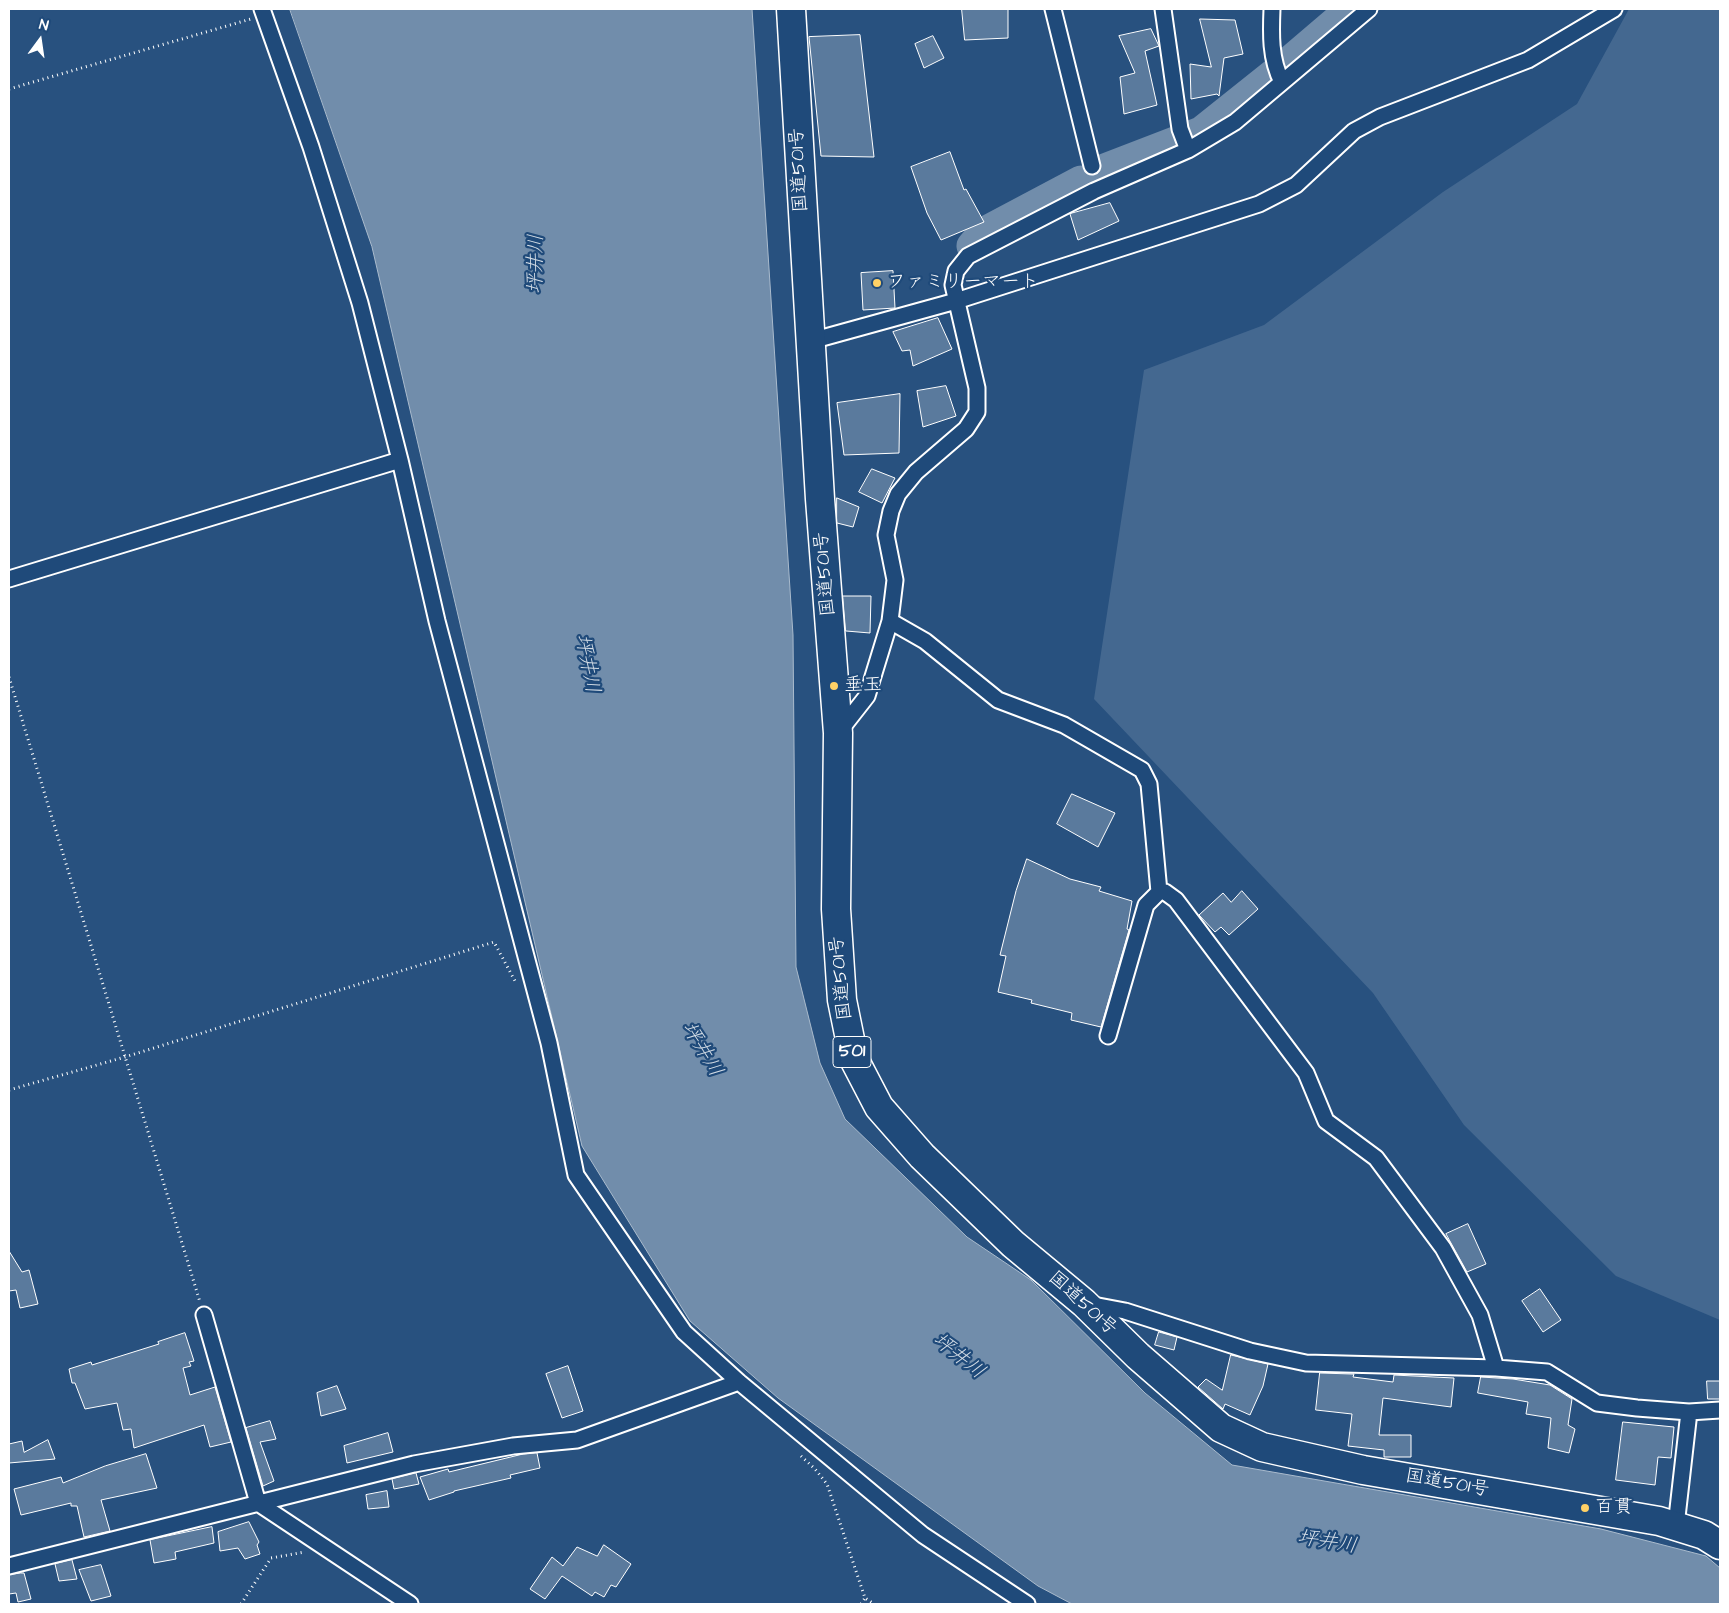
<!DOCTYPE html>
<html>
<head>
<meta charset="utf-8">
<style>
	body { margin:0 }
	#map { position:relative; width:1729px; height:1613px; overflow:hidden; background:#28517f; font-family:"Architects Daughter",sans-serif }
	canvas { display:block }
	.frame { position:absolute; inset:0; border:10px solid #fff; pointer-events:none }
	.north { position:absolute; left:15px; top:15px; width:50px; height:50px; -webkit-text-stroke:4px #1f4a7a; paint-order:stroke; rotate:14deg; font-size:14px; font-weight:700; line-height:20px; text-align:center; color:#fff }
	.north::after { content:''; display:block; margin:auto; width:18px; height:22px; background:#fff; clip-path:polygon(50% 0,100% 100%,50% 72%,0 100%) }
</style>
</head>
<body>
<div id="map">
<canvas width="1729" height="1613"></canvas>
<div class="frame"></div>
<div class="north">N</div>
</div>
<script>
const c = document.querySelector('canvas').getContext('2d');
c.lineJoin = 'round';
function fillPath(path, color) {
  c.fillStyle = color;
  c.fill(path, 'evenodd');
}
function strokePath(path, color, width, dash) {
  c.strokeStyle = color;
  c.lineWidth = width;
  c.lineCap = dash ? 'butt' : 'round';
  c.setLineDash(dash || []);
  c.stroke(path);
}
function write(font, color, halo, rows, align = 'center') {
  c.font = font + ' "Architects Daughter","Klee One",sans-serif';
  c.lineWidth = 4.5;
  c.setLineDash([]);
  c.textBaseline = 'middle';
  c.strokeStyle = halo;
  c.fillStyle = color;
  for (const [text, x, y, turn = 0] of rows) {
    c.save();
    c.translate(x, y);
    c.rotate((+turn || 0) * Math.PI / 180);
    c.textAlign = isNaN(turn) ? turn : align;
    if (halo) c.strokeText(text, 0, 0);
    c.fillText(text, 0, 0);
    c.restore();
  }
}
fillPath(new Path2D(`
	M1629,9H1720V1320L1616,1276L1464,1125L1373,993L1094,699L1144,370L1264,325L1443,192L1577,104Z`), '#446890');
const water = new Path2D(`
	M290,9H752L793,635L796,967L820,1063L845,1119L967,1237L1031,1280L1145,1393L1232,1465L1601,1529L1706,1556L1720,1568V1604H1072L1038,1586L778,1398L690,1321L582,1146L372,247Z`);
fillPath(water, '#718dab');
strokePath(water, '#aabbcd', 1);
strokePath(new Path2D(`
	M1097,172L1201,132L1290,61L1351,9
	M972,246L983,233L1081,181`), '#718dab', 31);
const building = new Path2D(`
	M962,9H1008V38L965,40Z
	M1200,19L1235,20L1243,54L1224,58L1219,96L1217,94L1191,99L1190,64L1211,67Z
	M1151,29L1159,46L1145,51L1157,105L1124,114L1120,77L1135,73L1119,36Z
	M860,35L874,157L821,156L809,37Z
	M933,36L944,58L924,68L915,44Z
	M950,152L964,190L966,189L984,222L941,240L927,213L911,167Z
	M1110,203L1119,221L1078,240L1070,214Z
	M893,271L895,308L863,310L861,273Z
	M938,318L952,349L913,366L910,350L902,351L893,332Z
	M946,386L956,416L923,427L917,391Z
	M900,394L899,453L844,455L837,403Z
	M872,469L895,478L882,503L859,492Z
	M837,498L859,507L853,527L837,523Z
	M843,596H871L870,633L846,631Z
	M1072,794L1115,813L1098,847L1057,824Z
	M1027,859L1070,879L1101,887L1099,891L1132,901L1127,929L1129,930L1101,1027L1071,1020L1072,1013L1031,1003L1032,1000L998,992L1006,956L1000,955L1016,891Z
	M1242,891L1258,909L1229,935L1221,927L1215,932L1199,915L1223,893L1231,902Z
	M1468,1224L1486,1264L1467,1272L1446,1234Z
	M9,1251L22,1272L29,1270L38,1304L20,1308L16,1290L9,1291Z
	M1540,1289L1561,1320L1543,1332L1522,1301Z
	M1159,1332L1177,1337L1174,1350L1155,1345Z
	M185,1333L194,1361L189,1362L191,1366L183,1368L190,1395L215,1387L231,1442L210,1447L204,1425L134,1448L131,1429L123,1430L117,1403L85,1409L75,1383H72L69,1369L91,1362L92,1365L159,1344L158,1342Z
	M1231,1355L1268,1364L1263,1386L1250,1415L1225,1404L1223,1409L1198,1387L1206,1379L1222,1390Z
	M568,1366L583,1411L562,1418L546,1374Z
	M1320,1373L1352,1374H1354L1353,1377L1393,1382L1394,1375L1454,1378L1451,1407L1383,1398L1379,1435H1411V1457H1384V1450L1348,1446L1352,1414L1316,1410Z
	M1481,1377L1513,1379L1550,1385L1572,1399L1568,1425L1575,1429L1569,1453L1548,1448L1551,1418L1526,1414L1528,1402L1478,1393Z
	M1707,1381H1720V1399H1708Z
	M337,1386L346,1409L321,1416L317,1393Z
	M270,1421L276,1439L260,1442L274,1481L263,1486L246,1428Z
	M1623,1422L1674,1427L1671,1458L1658,1457L1655,1485L1616,1480Z
	M388,1433L393,1452L347,1463L344,1446Z
	M48,1440L55,1459L9,1463V1444L22,1441L24,1452Z
	M537,1453L540,1468L510,1475L511,1478L454,1491V1492L429,1500L420,1477L448,1469L449,1472L523,1454Z
	M146,1454L157,1488L101,1500L110,1531L84,1537L77,1506H71V1503L21,1515L14,1489L61,1477L63,1483L105,1466Z
	M416,1473L419,1484L394,1489L392,1479Z
	M387,1491L389,1507L368,1509L366,1495Z
	M249,1522L259,1542L257,1545L260,1554L245,1559L238,1548L220,1551L218,1532Z
	M212,1527L214,1543L175,1552L176,1559L154,1563L150,1540Z
	M604,1545L631,1564L616,1587L611,1585L604,1597L595,1592L592,1596L562,1576L545,1599L530,1589L552,1557L563,1566L577,1547L597,1556Z
	M72,1560L77,1579L59,1581L55,1564Z
	M101,1565L111,1596L91,1601L79,1570Z
	M21,1573H24L31,1599L18,1602L16,1593L9,1594V1575Z`);
fillPath(building, '#5a7a9d');
strokePath(building, '#fff', 1);
const street = new Path2D(`
	M262,9L311,147L360,303L400,460L437,621L549,1043L576,1175L684,1332L739,1382L923,1535L1027,1604
	M1053,9L1092,166
	M1163,9L1180,129L1188,150
	M1272,9C1271,33 1270,59 1282,82
	M811,341L956,301L1259,204L1296,185L1354,131L1380,117L1528,60L1614,9
	M9,579L400,460
	M890,621L925,641L998,700L1064,725L1142,770L1149,784L1159,892
	M838,733L867,696L890,621L895,580L886,535L891,511L898,494L916,472L966,429L977,412V388L953,285L956,271L968,256L1094,191L1188,150L1235,122L1369,9
	M1108,1036L1146,905L1159,892H1165L1176,900L1306,1073L1326,1121L1376,1158L1443,1248L1480,1315L1496,1368
	M1088,1304L1125,1311L1250,1351L1306,1363L1496,1368L1547,1372L1597,1403L1637,1408L1689,1412L1720,1410
	M204,1315L258,1503L410,1604
	M1676,1526L1689,1412
	M9,1566L414,1464L513,1446L577,1440L739,1382`);
const highway = new Path2D(`
	M791,9L820,499L838,733L836,909L842,1000L854,1059L879,1107L922,1156L1013,1244L1084,1303L1138,1356L1221,1428L1262,1447L1363,1470L1659,1521L1704,1535L1720,1545`);
strokePath(street, '#fff', 19);
strokePath(highway, '#fff', 31);
strokePath(new Path2D(`
	M9,89L251,19
	M9,677L200,1302
	M9,1090L125,1057L494,942L515,981
	M801,1456L815,1469L827,1484L865,1598L874,1604
	M241,1604L271,1558L305,1552
	M861,1604L865,1598`), '#fff', 3, [1, 4]);
strokePath(street, '#1f4a7a', 15);
strokePath(highway, '#1f4a7a', 28);
for (const [x, y, r, color] of [
	[877,283,5,"#ffd166"],
	[834,686,5,"#ffd166"],
	[1585,1508,5,"#ffd166"]
]) {
  const dot = new Path2D();
  dot.arc(x, y, r, 0, 2 * Math.PI);
  c.fillStyle = color;
  c.fill(dot);
  strokePath(dot, '#1f4a7a', 2);
}
for (const [x, y, w] of [
	[852,1052,38]
]) {
  const box = new Path2D();
  box.roundRect(x - w / 2, y - 15.5, w, 31, 4);
  c.fillStyle = '#1f4a7a';
  c.fill(box);
  strokePath(box, '#fff', 1);
}
write('bold 18px', '#fff', null, [
	["501",852,1052]
]);
write('19px', '#fff', '#1f4a7a', [
	["国道501号",800,170,-93],
	["国道501号",826,574,-95],
	["国道501号",842,978,-96],
	["国道501号",1082,1304,42],
	["国道501号",1447,1484,10]
]);
write('19px', '#fff', '#1f4a7a', [
	["ファミリーマート",887,283],
	["垂玉",844,686],
	["百貫",1595,1508]
], 'left');
write('italic 20px', '#d4dde6', '#1f4a7a', [
	["坪井川",537,264,-89],
	["坪井川",586,664,79],
	["坪井川",701,1050,59],
	["坪井川",958,1357,39],
	["坪井川",1327,1543,9]
]);
</script>
</body>
</html>
